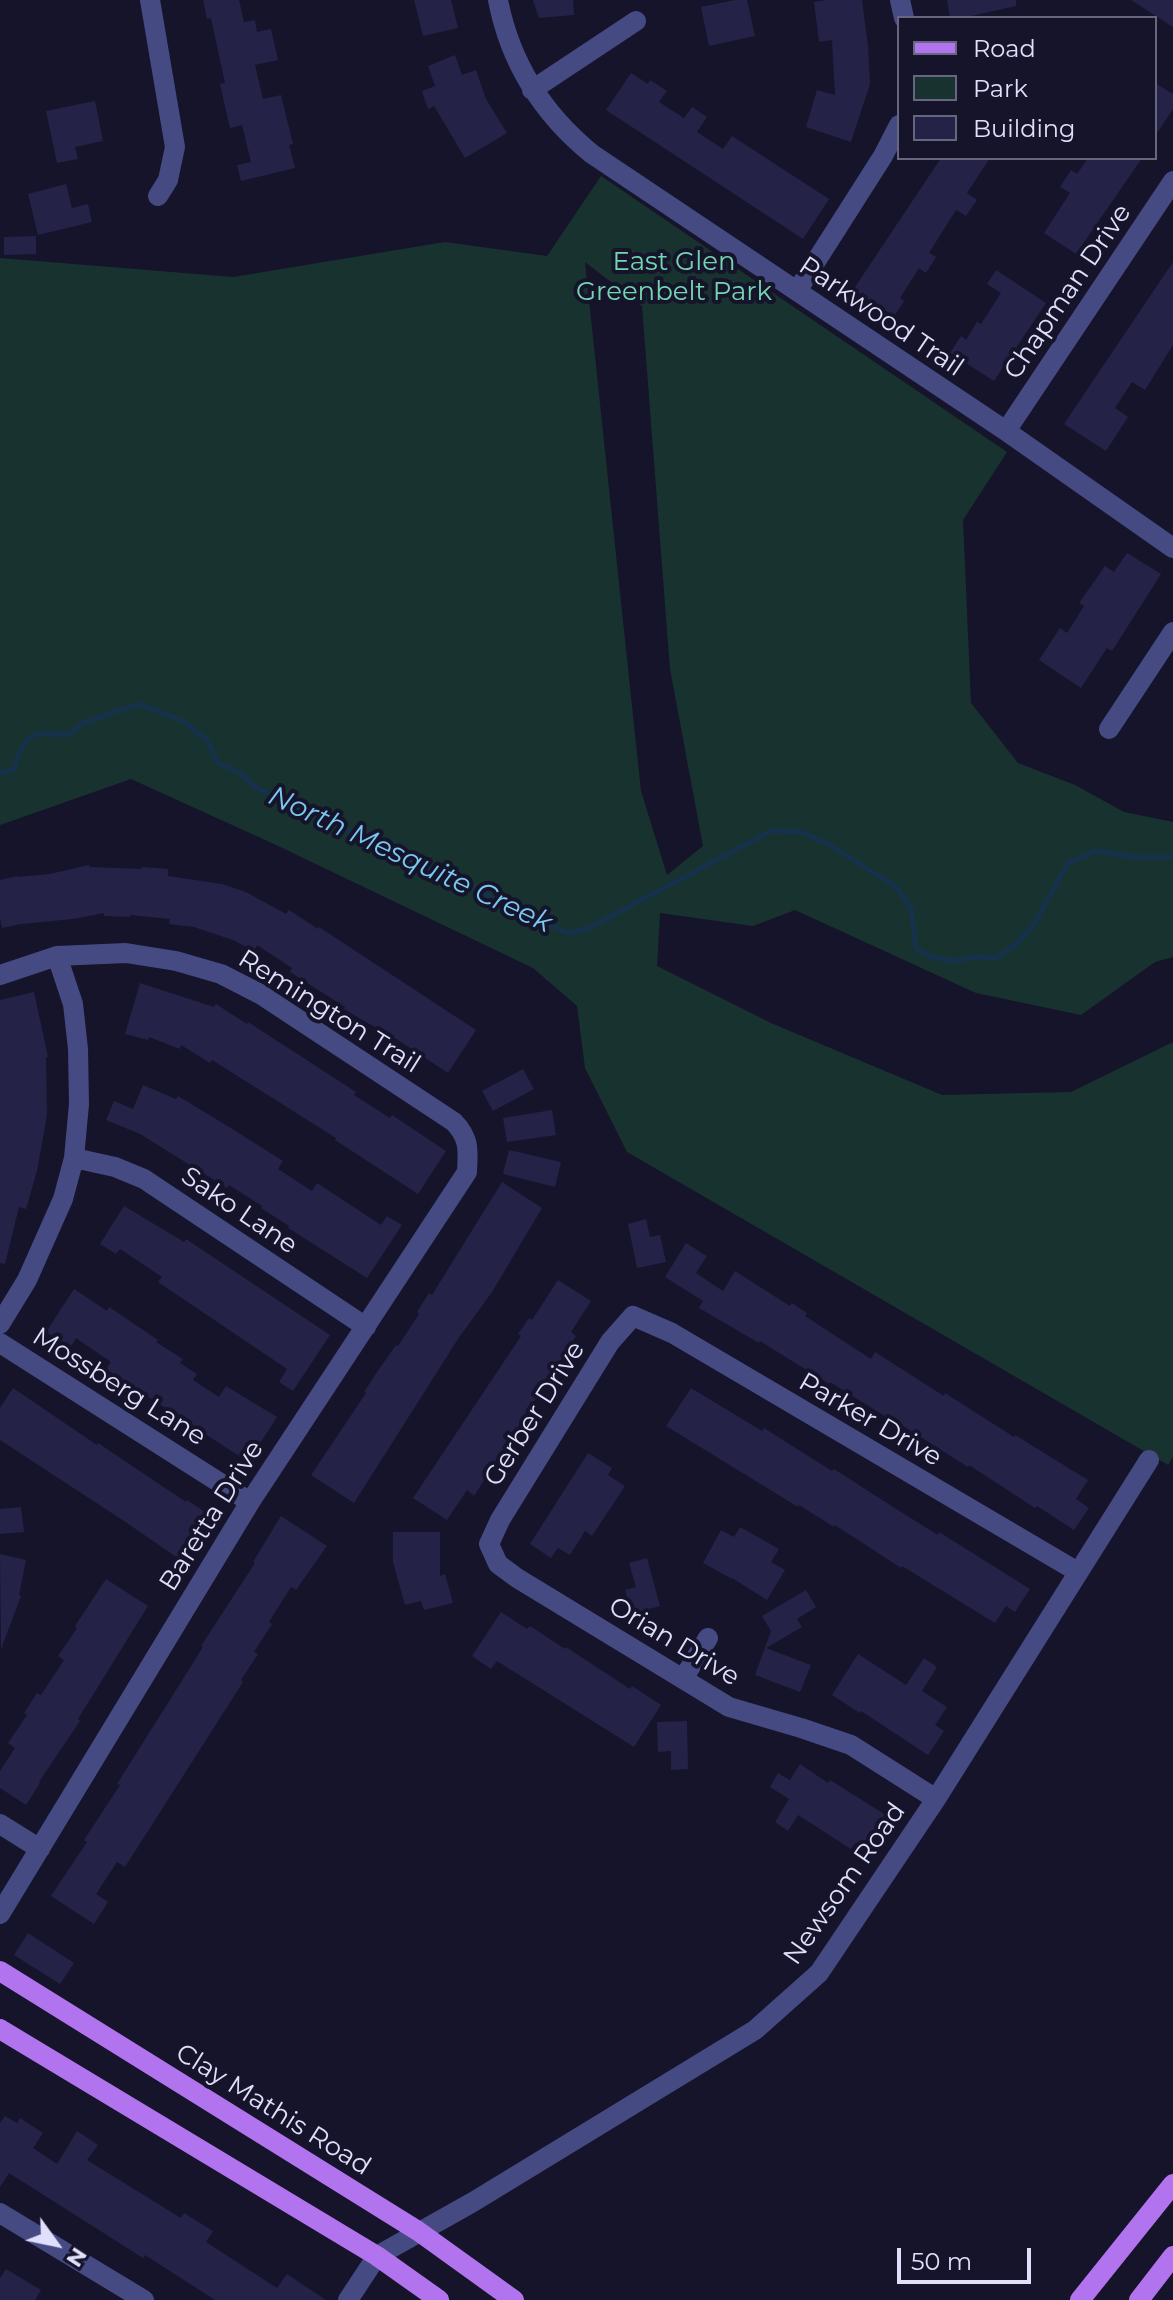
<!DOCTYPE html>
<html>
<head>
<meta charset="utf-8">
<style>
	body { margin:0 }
	#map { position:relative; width:1173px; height:2300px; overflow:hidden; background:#15142a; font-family:Montserrat,sans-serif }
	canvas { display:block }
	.legend { position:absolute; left:897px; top:16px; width:260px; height:144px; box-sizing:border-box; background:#15142a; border:2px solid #66667e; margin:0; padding:10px 14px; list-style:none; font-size:24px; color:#e0e0fc }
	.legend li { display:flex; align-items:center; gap:16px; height:40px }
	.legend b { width:40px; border:2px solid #66667e }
	.north { position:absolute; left:16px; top:2204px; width:80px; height:80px; -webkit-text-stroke:6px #15142a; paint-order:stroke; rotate:123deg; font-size:22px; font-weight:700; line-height:32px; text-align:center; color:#e0e0fc }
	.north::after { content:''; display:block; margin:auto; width:28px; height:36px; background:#e0e0fc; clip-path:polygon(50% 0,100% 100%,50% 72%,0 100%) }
	.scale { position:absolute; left:897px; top:2248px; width:134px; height:36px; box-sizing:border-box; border:4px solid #e0e0fc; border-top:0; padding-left:10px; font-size:24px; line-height:28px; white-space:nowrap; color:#e0e0fc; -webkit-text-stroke:6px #15142a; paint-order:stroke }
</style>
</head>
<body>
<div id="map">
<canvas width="1173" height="2300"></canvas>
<ul class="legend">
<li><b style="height:10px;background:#b273ef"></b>Road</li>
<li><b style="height:22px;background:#18332f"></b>Park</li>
<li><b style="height:22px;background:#252248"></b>Building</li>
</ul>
<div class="north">N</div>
<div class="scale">50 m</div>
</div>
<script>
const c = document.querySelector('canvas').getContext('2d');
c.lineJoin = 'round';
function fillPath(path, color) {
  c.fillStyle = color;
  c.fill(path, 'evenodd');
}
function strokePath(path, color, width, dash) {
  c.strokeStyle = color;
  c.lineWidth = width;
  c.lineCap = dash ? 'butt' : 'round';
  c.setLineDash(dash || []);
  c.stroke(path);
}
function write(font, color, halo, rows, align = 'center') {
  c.font = font + ' Montserrat,sans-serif';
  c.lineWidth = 8;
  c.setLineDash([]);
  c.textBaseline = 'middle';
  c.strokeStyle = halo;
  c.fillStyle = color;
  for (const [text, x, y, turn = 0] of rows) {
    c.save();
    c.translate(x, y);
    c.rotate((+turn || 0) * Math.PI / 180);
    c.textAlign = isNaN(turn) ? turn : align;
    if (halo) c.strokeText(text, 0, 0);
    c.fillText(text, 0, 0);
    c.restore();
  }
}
fillPath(new Path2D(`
	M601,176L1007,452L963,520L971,703L1018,763L1075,785L1124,812L1173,822V957L1155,962L1081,1015L976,993L795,910L753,926L660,913L657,966L771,1023L942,1095L1071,1092L1173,1042V1457L1168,1465L627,1152L585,1068L577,1006L533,968L274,844L131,779L0,825V258L233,277L445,242L547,256ZM585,262L642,306L670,669L703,846L667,875L641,791Z`), '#18332f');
strokePath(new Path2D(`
	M0,773L13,770C27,732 28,731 68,735L83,723L139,704L185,722L208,741L217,762L240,773L255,787L568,933L587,929L771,831L801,832L830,845L896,887L911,908L916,948L929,956L952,961L977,957L995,958L1014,946L1033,926L1068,863L1095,851L1136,857H1173`), '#16314c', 5);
fillPath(new Path2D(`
	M203,0H239L244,22L255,20L257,32L271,29L278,60L255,65L263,99L281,95L293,144L289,145L295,168L241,181L237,165L251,162L242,125L230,128L220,84L225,83L211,18L207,19Z
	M414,0H451L458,28L423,36Z
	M533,0H573L574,15L539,18Z
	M735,0H747L755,36L709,46L701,7Z
	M826,0H862L868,46L870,84L851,142L806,127L817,90L835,95L832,40L819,42L814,2Z
	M947,0H1016V6L962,18H950Z
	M1131,0H1173V27Z
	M455,55L462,75L476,70L486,99L507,133L465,158L434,106L428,109L422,91L435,86L428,66Z
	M631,73L648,84L650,80L667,91L659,102L684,118L692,107L707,117L697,132L723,149L732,136L829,199L803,239L606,110Z
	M1155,83L1173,94V109L1155,136Z
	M95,101L103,141L75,147L78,159L57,163L46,111Z
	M941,158H990L967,193L977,200L966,216L956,210L929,253L936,257L926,273L919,268L900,298L904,301L894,316L853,290Z
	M1088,158H1142L1076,254L1044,233L1070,193L1060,187L1071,170L1077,174Z
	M66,184L72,208L88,204L92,222L38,235L28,194Z
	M36,236V254L4,255V237Z
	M1173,262V345L1145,390L1132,382L1115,408L1128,417L1106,451L1064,424Z
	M996,270L1046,303L994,381L950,353L961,336L966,340L977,322L981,324L1001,293L987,284Z
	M1127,553L1161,574L1112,651L1107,648L1081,688L1039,660L1060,628L1067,633L1084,606L1079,603L1105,566L1114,572Z
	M89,865L90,867L141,869L142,867L168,869V876L222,884L246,892L286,914L289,910L318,929L319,927L476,1030L448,1073L395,1038L364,1021L344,1009L345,1007L290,972L292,968L257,945L254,951L233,940L194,927L169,924L170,919L130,915V917L104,916V913L73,919L21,924L2,928L0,918V880L18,876V877L50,874Z
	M140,983L214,1007L216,1004L247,1024L248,1022L356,1092L354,1095L390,1118L392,1115L446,1151L418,1194L335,1140L336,1138L212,1060L210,1063L181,1045L180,1049L149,1037L148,1040L125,1034Z
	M34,992L48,1057H46L47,1115L37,1171L26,1209L19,1207L5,1264L0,1263V1000Z
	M523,1069L534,1089L493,1111L482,1091Z
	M143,1085L176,1099L178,1096L234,1130L283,1161L278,1169L312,1191L317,1183L381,1225L387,1216L402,1225L367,1278L288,1228L289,1226L261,1208L262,1206L229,1185L227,1188L140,1134L106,1120L114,1101L133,1109Z
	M552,1110L556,1135L507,1142L503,1118Z
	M509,1150L561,1162L555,1187L503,1174Z
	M502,1182L542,1208L492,1292L458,1339L354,1503L311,1475L366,1393L364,1392L377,1372L396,1345L398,1346L419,1314L417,1312L429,1293L432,1295Z
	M124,1206L184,1242L186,1239L330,1335L293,1391L279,1382L287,1369L158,1282L162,1277L120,1249L116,1254L100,1244Z
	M646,1219L650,1237L660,1235L666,1262L637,1268L628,1224Z
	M686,1243L707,1256L696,1273L723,1291L735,1271L790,1306L792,1303L807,1313L805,1316L871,1359L875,1352L944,1396L945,1393L1014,1437L1015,1435L1088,1480L1076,1499L1089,1508L1074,1530L1037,1506L1035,1508L969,1465L968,1467L900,1424L899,1425L830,1382L829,1384L760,1341L759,1343L699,1308L703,1301L665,1277Z
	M558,1280L591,1301L571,1332L576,1336L474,1496L467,1490L447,1520L413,1498L521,1336L518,1334L529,1318L532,1320Z
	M74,1289L107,1311L109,1307L158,1340L156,1342L183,1359L180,1363L197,1374L193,1380L219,1397L226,1386L277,1417L248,1462L106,1369L111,1362L76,1338L70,1348L46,1332Z
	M13,1388L97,1445L98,1443L186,1502L187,1500L208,1514L179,1559L127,1523L0,1440V1408Z
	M691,1388L762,1431L764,1428L832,1471L834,1469L901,1512L938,1535L939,1532L1030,1589L1015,1612L1006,1606L995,1623L902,1566L901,1568L835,1525L834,1527L799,1505L798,1507L666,1426Z
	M588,1453L612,1468L608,1475L625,1486L592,1536L585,1531L570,1555L558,1548L551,1558L530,1544Z
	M21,1507L24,1532L0,1534V1509Z
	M281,1516L327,1546L296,1590L291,1587L269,1622L272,1624L254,1652L258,1654L241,1680L243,1682L125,1867L117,1862L96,1894L108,1902L94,1924L51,1896L87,1842L84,1840L120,1785L117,1784L203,1647L201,1646L255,1563L253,1562Z
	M740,1527L779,1549L771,1562L785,1570L767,1600L732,1578V1579L703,1563L721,1530L734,1537Z
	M393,1532H440V1576L445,1574L453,1603L424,1610L421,1601L405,1605L393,1562Z
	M0,1554L26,1560L19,1595L21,1596L1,1649Z
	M647,1558L660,1606L632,1614L625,1590L636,1587L629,1563Z
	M106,1579L148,1606L78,1719L80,1721L39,1782L40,1783L26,1805L0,1788V1771L15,1748L8,1743L27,1715L24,1713L37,1693L41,1695L64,1660L58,1656L77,1628L75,1626Z
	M806,1590L816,1607L797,1619L802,1627L766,1648L811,1665L800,1692L755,1675L771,1631L762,1616Z
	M501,1612L527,1629L530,1626L565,1649L566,1647L630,1689L632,1686L661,1705L634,1747L497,1661L491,1669L472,1656Z
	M858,1654L906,1685L924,1658L937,1667L922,1691L947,1707L935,1725L944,1731L928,1755L861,1711L860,1713L832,1695Z
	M687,1721L688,1769L671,1770V1751L658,1752L657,1722Z
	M800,1764L828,1783L830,1780L889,1817L867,1851L855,1843L851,1849L798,1815L788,1831L775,1822L789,1799L770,1787L778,1773L790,1780Z
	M28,1933L74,1963L60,1984L14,1955Z
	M5,2116L17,2123L20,2118L43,2133L33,2148L57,2164L77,2131L98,2145L87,2160L181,2218L184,2213L213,2231L206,2242L277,2288L287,2274L326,2300H215L145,2255L143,2258L9,2173L0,2187V2123Z
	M6,2269L41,2290L35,2300H0V2278Z`), '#252248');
strokePath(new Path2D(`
	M150,0L175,147L168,180L158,196
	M498,0C510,62 543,114 592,154L1006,431L1173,548
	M900,0L904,18
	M532,90L636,21
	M797,291L883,156L899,125
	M1006,431L1173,181
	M1109,729L1173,632
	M0,975L57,956L126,953L176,961L221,974L260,994L454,1122C470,1139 468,1150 467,1172L250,1502L0,1914
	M74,1158L115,1167L144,1179L366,1327
	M0,1324L27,1280L63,1199L74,1158L79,1104L78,1049L73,1004L57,956
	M0,1343L250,1502
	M683,1679L708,1638
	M936,1799L851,1745L801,1728L729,1707L517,1578L498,1564L489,1544L500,1520L610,1342L633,1316L672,1333L1078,1572
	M0,1824L40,1849
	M0,2213L144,2300
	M348,2300L377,2256L473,2202L755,2030L819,1973L936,1799L1149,1460`), '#454a83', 20);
strokePath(new Path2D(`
	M0,1971L418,2231L514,2300
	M0,2029L377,2256L439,2300
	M1080,2300L1173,2184
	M1139,2300L1173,2256`), '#b273ef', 20);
write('26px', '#73d5b1', '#15142a', [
	["East Glen",674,262],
	["Greenbelt Park",674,292]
]);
write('26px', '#e0e0fc', '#15142a', [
	["Chapman Drive",1068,292,-56],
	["Parkwood Trail",881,317,34],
	["Remington Trail",329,1012,32],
	["Sako Lane",239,1211,34],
	["Mossberg Lane",119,1387,32],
	["Gerber Drive",535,1414,-58],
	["Parker Drive",870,1420,30],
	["Baretta Drive",212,1516,-58],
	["Orian Drive",674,1642,31],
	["Newsom Road",845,1884,-55],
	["Clay Mathis Road",273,2110,32]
]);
write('italic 28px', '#7ac8f0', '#15142a', [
	["North Mesquite Creek",410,860,25]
]);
</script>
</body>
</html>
